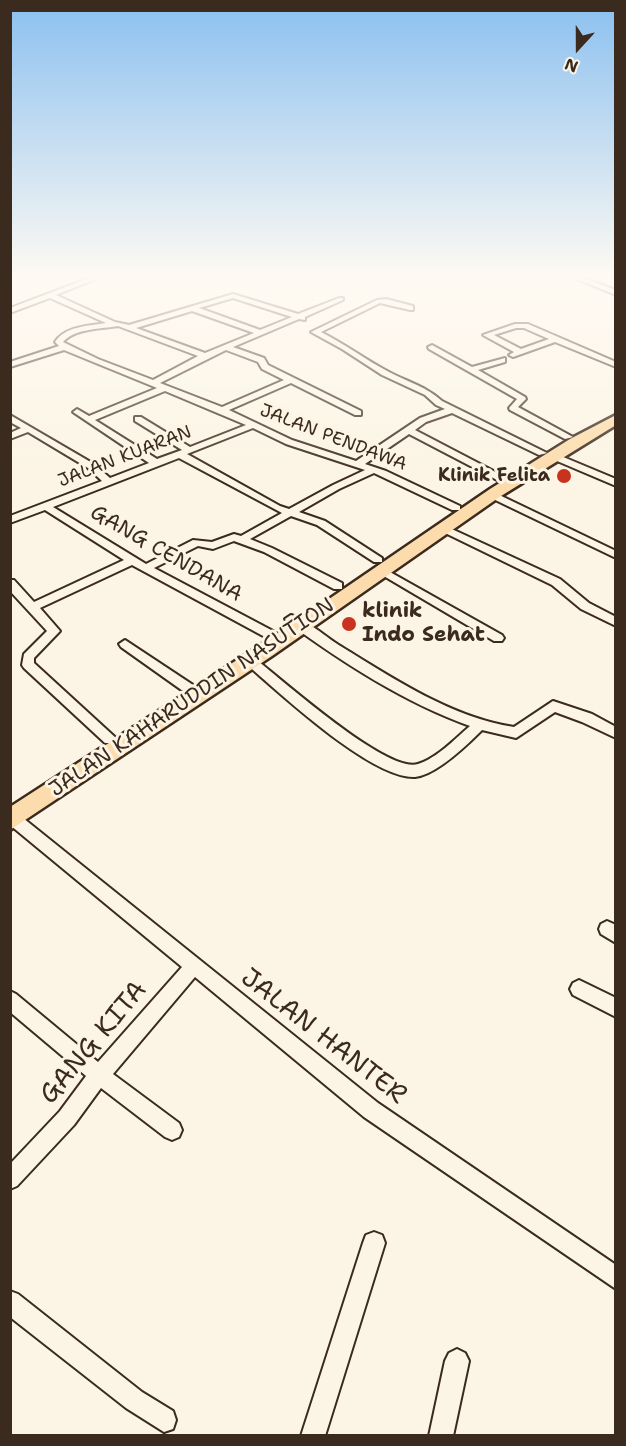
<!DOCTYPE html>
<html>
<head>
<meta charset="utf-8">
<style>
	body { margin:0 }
	#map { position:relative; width:626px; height:1446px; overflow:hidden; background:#fcf5e5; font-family:"Shantell Sans",sans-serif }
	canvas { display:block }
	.frame { position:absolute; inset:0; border:12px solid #3b2a1e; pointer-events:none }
	.north { position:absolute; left:548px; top:18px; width:60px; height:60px; -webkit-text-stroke:4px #fcf5e5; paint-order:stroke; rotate:201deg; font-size:16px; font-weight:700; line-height:24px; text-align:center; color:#3b2a1e }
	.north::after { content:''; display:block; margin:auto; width:21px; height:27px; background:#3b2a1e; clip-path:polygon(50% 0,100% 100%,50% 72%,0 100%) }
</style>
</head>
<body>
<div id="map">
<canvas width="626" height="1446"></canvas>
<div class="frame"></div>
<div class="north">N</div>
</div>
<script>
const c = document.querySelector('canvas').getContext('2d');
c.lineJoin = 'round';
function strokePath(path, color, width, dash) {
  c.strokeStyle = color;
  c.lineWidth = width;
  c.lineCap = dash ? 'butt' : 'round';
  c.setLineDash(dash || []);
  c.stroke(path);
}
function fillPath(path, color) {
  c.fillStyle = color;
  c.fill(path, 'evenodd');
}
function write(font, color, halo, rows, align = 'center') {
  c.font = font + ' "Shantell Sans",sans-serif';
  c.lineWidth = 6;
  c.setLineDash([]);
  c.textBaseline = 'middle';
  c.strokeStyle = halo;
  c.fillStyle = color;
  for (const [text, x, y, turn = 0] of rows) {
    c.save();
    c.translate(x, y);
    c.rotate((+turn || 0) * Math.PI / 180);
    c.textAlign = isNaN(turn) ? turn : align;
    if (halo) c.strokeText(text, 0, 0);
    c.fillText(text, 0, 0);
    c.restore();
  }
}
const minor = new Path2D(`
	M97,275L103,276L56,295L115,322L129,325L233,294L298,314L339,298H343V300L305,317V320L299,319L233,347L264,358L268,365L361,411V415H355L291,383L229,410L292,440L356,461L420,418L445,409L436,405L425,395L382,375L342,349L311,332L377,300L386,299L413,306V310H410L380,303L321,332C345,344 366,360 389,372C408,382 427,387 442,401L547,453L539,455L452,413L426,422L415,430L505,477V481H499L409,434L365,464L386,471L460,506V510H452L374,473L339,489L299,512L325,521L382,558V562H374L317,525L291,516L250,539L272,548L342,583V589H334L264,552L234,541L213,549L198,546L154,568L273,631L275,634L273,637H265L132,565L40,608L60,631L34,658V663L117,739L115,743H105L24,668L22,665L24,654L47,631L10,591V580H14L34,602L124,560L45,510L10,523V516L102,481L88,468L28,432L10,439V433L21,428L10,422V415L94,464L110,478L149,463L73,412L77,409L89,416L157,388L64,350L10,367V362L59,346L55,342C65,326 89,326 106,323L50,298L10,313V308ZM233,298L292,317L260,330L199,308ZM192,311L254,333L205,353L136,328ZM118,326L198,356L153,380L98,359L63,342C75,328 102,329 118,326ZM226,350L258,362L262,369L284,380L222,407L160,383ZM165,391L246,425L190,447L141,417H135V421L182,450L157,459L95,420ZM253,428L286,444L365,470L333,485L289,509L280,506L187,454ZM179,458L282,513L241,536L234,534L212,542L193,540L146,564L53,507Z
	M567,275H575L616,290V295Z
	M515,324H528L616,362V367L555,342L513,357L509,355L514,352L483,335ZM516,328H524L549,339L521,349L494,335Z
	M432,345L472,367L505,358V362L478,370L525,397L526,399L518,407L573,437L565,439L510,410L509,408L517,399L429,349L428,347Z
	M550,454H556L616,479V486L550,458Z
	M493,492L616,551V558L489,497V493Z
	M443,525L560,579L589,603L616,617V626L581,609L552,585L439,530L438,528Z
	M381,567L502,635L504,638L502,641H494L377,572L375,570Z
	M291,615C307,620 327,638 342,647C394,679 453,718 514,727L553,701L592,714L616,727V738L582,722L555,712L516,738L482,730C467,745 436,775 415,777C371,779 279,692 245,663L243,660L245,657H253C280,678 387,774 418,764C437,758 455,739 470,726C405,703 342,662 287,622L285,619Z
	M125,640L193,685L194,688L193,691H183L121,647L119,644Z
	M13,812L18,814L378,1103L616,1265V1289L364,1117L195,977L113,1074L179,1123L182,1130L179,1137L172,1140L165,1137L101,1088L74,1125L17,1186L10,1189V1164L60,1111L86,1076L10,1012V991L16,994L98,1062L182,967L10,825V813Z
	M607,921L616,925V943L601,934L599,929L601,924Z
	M579,980L616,998V1017L573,995L570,989L573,983Z
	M374,1232L382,1235L385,1243L325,1436H301L363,1243L366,1235Z
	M10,1291L18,1294L142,1392L173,1411L176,1420L173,1429L164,1432L126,1408L10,1317Z
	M457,1349L465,1353L469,1361L453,1436H429L445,1361L449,1353Z`);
const trunk = new Path2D(`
	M616,415V425L501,496L272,656L10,830V807L294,623L490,489L570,439Z`);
strokePath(minor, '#3b2a1e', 4);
strokePath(trunk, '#3b2a1e', 5);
fillPath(minor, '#fcf5e5');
fillPath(trunk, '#fcdcac');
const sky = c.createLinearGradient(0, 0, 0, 477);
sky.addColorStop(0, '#8bc0f0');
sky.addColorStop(0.58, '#fefaf3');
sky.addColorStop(1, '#fefaf300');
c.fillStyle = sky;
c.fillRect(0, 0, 626, 477);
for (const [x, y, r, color] of [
	[564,476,8,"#c8321e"],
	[349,624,8,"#c8321e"]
]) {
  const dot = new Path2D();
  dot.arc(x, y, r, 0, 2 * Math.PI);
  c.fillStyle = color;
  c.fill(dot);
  strokePath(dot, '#fcf5e5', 2);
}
write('18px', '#3b2a1e', '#fcf5e5', [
	["JALAN PENDAWA",333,438,21],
	["JALAN KUARAN",125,457,-21]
]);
write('bold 18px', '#3b2a1e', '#fcf5e5', [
	["Klinik Felita",550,476]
], 'right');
write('21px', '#3b2a1e', '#fcf5e5', [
	["GANG CENDANA",166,554,30],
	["JALAN KAHARUDDIN NASUTION",192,698,-34]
]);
write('bold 21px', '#3b2a1e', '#fcf5e5', [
	["klinik",362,612],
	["Indo Sehat",362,636]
], 'left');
write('26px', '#3b2a1e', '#fcf5e5', [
	["JALAN HANTER",323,1037,38],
	["GANG KITA",94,1043,-50]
]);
</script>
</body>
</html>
